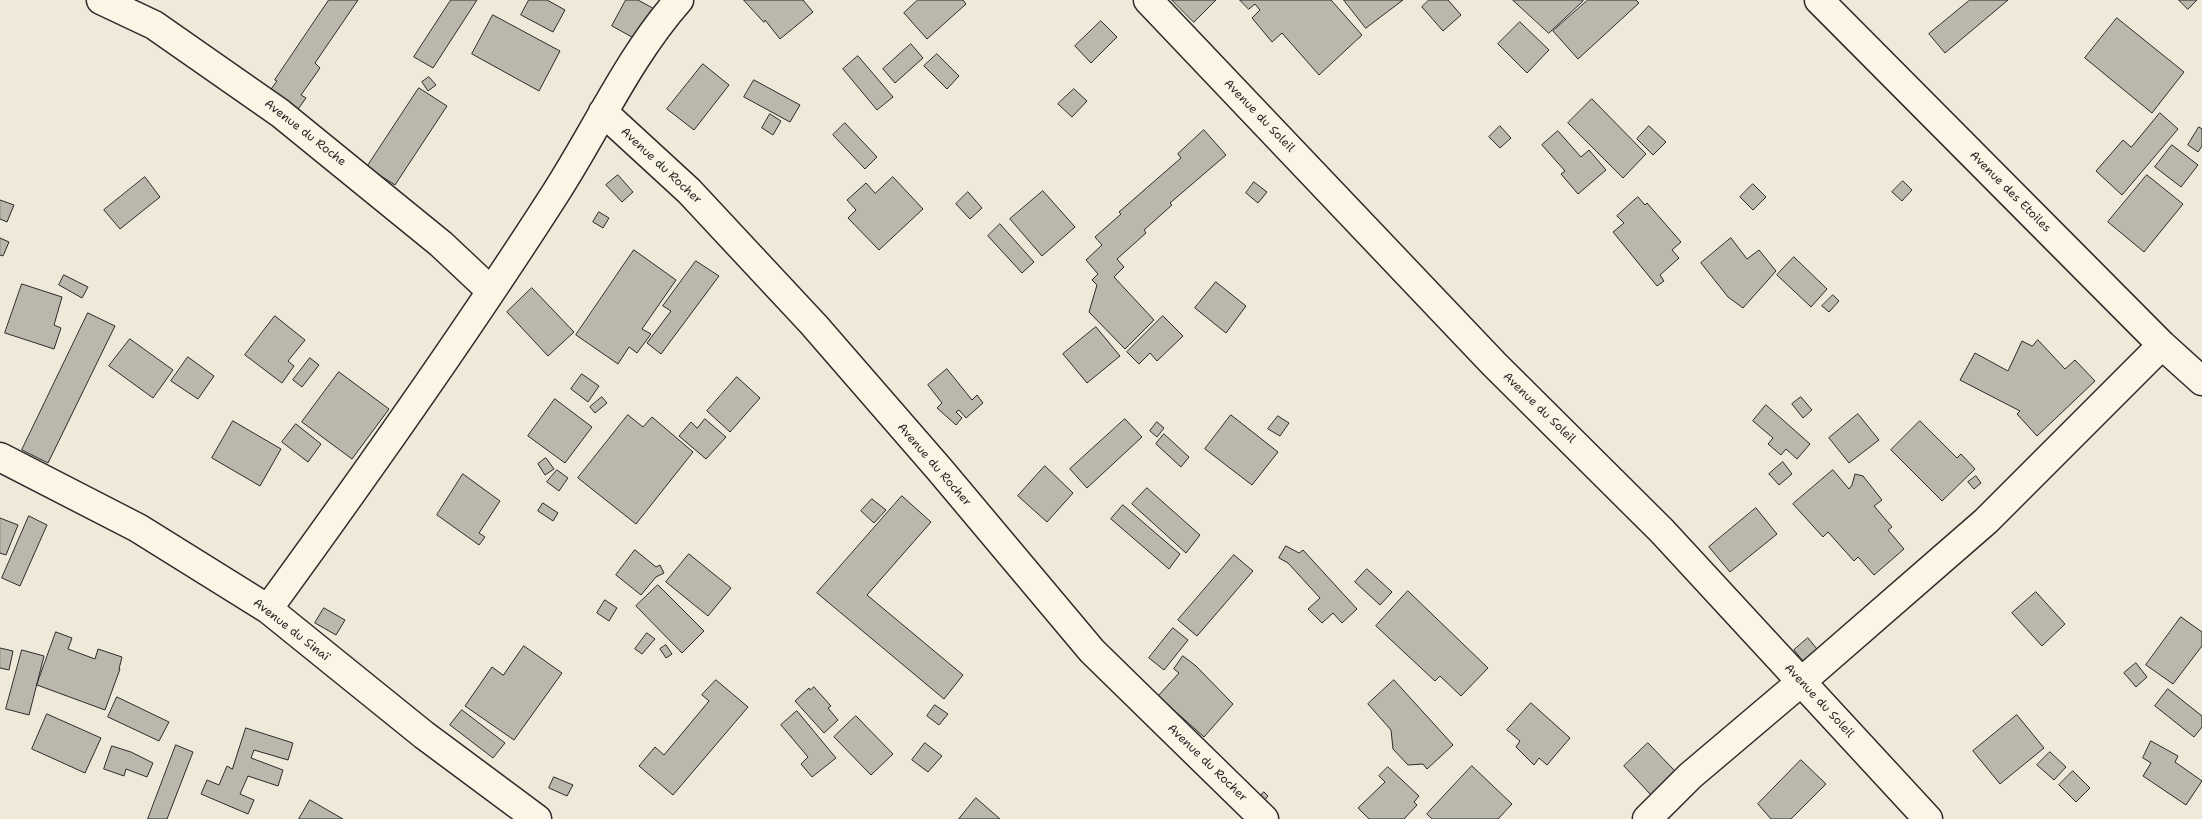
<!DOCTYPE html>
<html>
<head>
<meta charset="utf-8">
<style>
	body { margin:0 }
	canvas { display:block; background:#efe9da }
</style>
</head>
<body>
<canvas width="2202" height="819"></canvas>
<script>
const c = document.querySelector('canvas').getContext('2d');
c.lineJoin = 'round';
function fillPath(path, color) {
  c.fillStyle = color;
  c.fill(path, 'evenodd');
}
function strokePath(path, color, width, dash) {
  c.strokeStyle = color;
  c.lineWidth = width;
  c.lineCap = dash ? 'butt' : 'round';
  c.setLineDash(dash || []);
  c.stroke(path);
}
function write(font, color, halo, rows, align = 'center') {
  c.font = font + ' "Shantell Sans",sans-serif';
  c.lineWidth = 4;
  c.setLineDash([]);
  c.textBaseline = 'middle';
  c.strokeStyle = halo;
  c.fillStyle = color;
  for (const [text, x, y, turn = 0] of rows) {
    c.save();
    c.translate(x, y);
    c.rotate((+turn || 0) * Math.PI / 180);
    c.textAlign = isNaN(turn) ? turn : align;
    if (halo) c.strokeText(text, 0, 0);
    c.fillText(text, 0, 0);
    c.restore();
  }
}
const building = new Path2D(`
	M329,0H358L315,63L320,68L301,95L306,98L296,112L268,93L277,81L275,80Z
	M451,0H477L433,68L414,57Z
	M529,0H547L565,10L553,32L521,15Z
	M626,0H638L658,11L641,42L612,26Z
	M744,0H803L813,12L780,39L765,20L764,22Z
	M918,0H963L966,4L927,39L904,13Z
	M1172,0H1216L1194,22Z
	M1240,0H1331L1362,35L1319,75L1282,33L1272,42L1252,18L1260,10L1255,4L1249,9Z
	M1344,0H1403L1366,28Z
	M1429,0H1448L1461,15L1443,31L1422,7Z
	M1513,0H1583V1L1549,33Z
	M1588,0H1636L1639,3L1578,59L1553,31Z
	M1970,0H2008L1945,53L1929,34Z
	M2179,0H2197L2188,9Z
	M493,15L560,51L539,91L472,54Z
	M2117,18L2184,72L2152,113L2085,58Z
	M1101,21L1117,37L1091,63L1075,46Z
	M1520,22L1549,50L1527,73L1498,44Z
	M911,44L923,58L895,83L883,69Z
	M937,54L959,76L947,89L924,66Z
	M858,56L893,97L877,110L843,69Z
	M703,64L729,85L694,130L667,109Z
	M429,77L436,85L428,91L422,82Z
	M754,80L800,105L790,122L744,97Z
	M419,88L447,106L395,185L367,167Z
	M1074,89L1087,101L1072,117L1058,104Z
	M1592,99L1646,154L1623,178L1568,123Z
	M2160,113L2178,129L2122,195L2096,171L2123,140L2131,147Z
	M770,114L781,121L773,135L762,128Z
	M845,123L877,157L865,169L833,135Z
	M1500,126L1511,138L1500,148L1489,137Z
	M1649,126L1666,142L1653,155L1637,139Z
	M2199,127L2202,129V146L2198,152L2188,145Z
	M1204,130L1226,155L1170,203L1172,205L1144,230L1146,233L1117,259L1124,267L1114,277L1154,320L1125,349L1089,312L1097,285L1092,280L1098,274L1086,260L1102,245L1095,237L1121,214L1119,212L1181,158L1178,154Z
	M1558,131L1581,157L1589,150L1606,170L1578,194L1561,174L1565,171L1542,145Z
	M2172,145L2198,165L2181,187L2155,167Z
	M618,175L633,192L622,202L606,185Z
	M2147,175L2183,204L2144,252L2108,222Z
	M145,177L160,197L120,229L104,210Z
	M893,177L923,209L879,250L848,218L856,210L847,200L866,183L875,193Z
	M1903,181L1912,190L1902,201L1892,192Z
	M1254,182L1267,192L1258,203L1246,193Z
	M1753,184L1766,197L1753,210L1740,197Z
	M1043,191L1075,227L1042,256L1010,219Z
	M968,192L982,208L970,219L956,204Z
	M1638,197L1645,205L1647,203L1681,242L1672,250L1679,258L1660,275L1664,281L1657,286L1613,232L1624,223L1617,216Z
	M0,200L14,205L7,222L0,219Z
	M599,212L609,218L603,228L593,222Z
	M1000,224L1034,262L1022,273L988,236Z
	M0,238L9,242L3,256L0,255Z
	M1731,238L1747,259L1759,250L1776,271L1743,308L1728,297L1701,263Z
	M634,250L676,280L642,329L651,334L637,353L629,347L618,364L576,335Z
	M1794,257L1827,289L1811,307L1777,275Z
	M696,261L719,276L661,354L647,343L671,311L663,306Z
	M64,275L88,287L82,298L59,285Z
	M1216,282L1246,306L1226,333L1195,308Z
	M22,284L62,297L54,325L61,328L54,349L5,333Z
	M532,288L574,332L548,356L507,312Z
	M1833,295L1839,301L1829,312L1822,306Z
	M88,313L115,326L48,463L22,450Z
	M275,316L305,340L288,361L294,366L282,383L245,355Z
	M1163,316L1183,336L1157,361L1150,353L1139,364L1127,352Z
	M1096,327L1120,356L1087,383L1063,354Z
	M130,339L173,370L153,398L109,366Z
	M2038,340L2065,369L2075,360L2095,381L2037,436L2017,414L2020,411L1960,380L1975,353L2008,371L2022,341L2032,346Z
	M188,357L214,376L198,399L171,381Z
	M310,358L319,365L302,387L293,380Z
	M947,369L972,400L977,395L983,403L966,418L959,410L956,412L962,418L956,425L937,408L942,403L928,385Z
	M339,372L389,409L352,459L302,422Z
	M582,374L599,386L588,402L571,389Z
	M737,377L760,398L730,432L707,411Z
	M602,397L607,403L595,413L590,407Z
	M1801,397L1812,410L1803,418L1792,404Z
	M555,399L592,427L565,463L528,436Z
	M1766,405L1810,444L1797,459L1786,449L1781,455L1768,444L1773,438L1753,421Z
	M1858,414L1879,440L1849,463L1829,438Z
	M628,415L643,427L652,417L693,452L636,524L578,478Z
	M1231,415L1278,452L1252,485L1205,449Z
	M1278,416L1289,423L1280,436L1268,429Z
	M705,419L726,437L706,459L679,436L691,422L697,428Z
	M1125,419L1142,437L1087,488L1070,469Z
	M233,421L281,449L260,486L212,458Z
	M1920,421L1957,458L1961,454L1975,469L1942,501L1891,450Z
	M1157,422L1164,428L1157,437L1150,431Z
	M296,424L321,444L308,462L282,442Z
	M1164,434L1189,457L1181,467L1156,444Z
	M546,458L554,469L545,475L538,464Z
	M1783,462L1792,474L1779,485L1769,474Z
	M1045,466L1073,493L1047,522L1018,496Z
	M557,470L568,478L559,491L547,482Z
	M1833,470L1849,489L1852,485L1855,474L1863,476L1882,500L1874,506L1892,527L1888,530L1904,549L1874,575L1858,557L1854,561L1828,532L1823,537L1793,504Z
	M463,474L500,501L479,533L485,537L479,545L437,515Z
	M1976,476L1981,483L1974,489L1968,482Z
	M1147,488L1200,535L1186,553L1132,504Z
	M902,496L931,522L867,595L963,675L944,699L817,593Z
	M872,499L886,510L874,523L861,511Z
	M543,503L558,513L553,521L538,511Z
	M1123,505L1180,554L1169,569L1111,519Z
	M1756,508L1777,534L1730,572L1709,547Z
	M29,516L47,525L20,586L2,578Z
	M0,518L18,525L6,555L0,553Z
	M1286,546L1299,553L1303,550L1357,609L1342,623L1333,613L1322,623L1308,609L1320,598L1288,563L1279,558Z
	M635,550L656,567L660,565L664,573L656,577L641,595L616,575Z
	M689,554L731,588L708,616L666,582Z
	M1234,555L1253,571L1197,636L1178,620Z
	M1367,569L1392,592L1380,605L1355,582Z
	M658,585L704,631L682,653L636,606Z
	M1408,591L1488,668L1461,696L1440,676L1435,681L1376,626Z
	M2036,592L2065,624L2042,646L2012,613Z
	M605,600L617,608L609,621L597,613Z
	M324,608L345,620L336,635L315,623Z
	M2181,617L2202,632V646L2173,684L2146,665Z
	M1173,628L1188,640L1164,670L1149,658Z
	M56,632L72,638L68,649L95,659L98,649L122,657L119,669H120L105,710L37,685Z
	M647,633L655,639L642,654L635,649Z
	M1808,638L1817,649L1803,661L1794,650Z
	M666,645L672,654L666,658L660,649Z
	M524,646L562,673L514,740L465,706L492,667L503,675Z
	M0,648L13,651L9,670L0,668Z
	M22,650L44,656L29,715L6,709Z
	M1183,656L1196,666L1233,704L1204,737L1158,696L1179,673L1174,669Z
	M2136,663L2147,677L2136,687L2124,673Z
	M716,680L748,707L673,795L639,766L655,747L664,755L709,701L702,695Z
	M1394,680L1453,745L1427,769L1423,764L1408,765L1393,749L1391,730L1368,704Z
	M814,687L831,706L828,708L838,720L824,733L795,701L809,688L810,690Z
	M2168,689L2202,716V727L2194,737L2155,706Z
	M117,697L169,722L159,741L108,717Z
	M1531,703L1570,738L1547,765L1539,758L1534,765L1516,747L1520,741L1507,730Z
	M935,705L948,714L939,725L927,716Z
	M462,710L505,743L493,758L450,725Z
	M797,711L836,758L812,777L801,764L808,757L781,725Z
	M47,714L101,738L85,773L32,749Z
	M2017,715L2044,748L2000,784L1973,751Z
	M856,716L893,754L871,775L834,737Z
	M246,728L293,743L288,760L254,750L251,758L283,770L278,786L248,776L240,794L254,800L248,814L201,794L207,780L219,785L227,766L232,769Z
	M2151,741L2178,756L2175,762L2202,781L2186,805L2143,776L2151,763L2143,758Z
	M925,743L942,756L928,772L912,760Z
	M1648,743L1675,771L1651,795L1624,766Z
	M176,745L193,752L167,819H148Z
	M112,746L131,752L153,763L147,777L126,769L124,776L104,769Z
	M2050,752L2066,767L2054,780L2037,765Z
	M1801,760L1826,784L1791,819H1771L1758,804Z
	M1472,766L1512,804L1498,819H1432L1427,814Z
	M1388,767L1419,796L1414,802L1417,805L1404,819H1369L1358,808L1385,782L1379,776Z
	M2073,771L2090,788L2076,802L2059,785Z
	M554,777L573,785L567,796L549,788Z
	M1264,792L1268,796L1262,803L1257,800Z
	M976,798L1000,819H959Z
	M310,800L343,819H299Z`);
fillPath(building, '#bcb7ac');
strokePath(building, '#2b2b2b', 1);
const street = new Path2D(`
	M101,0L154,25L280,113L441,244L491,291
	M1148,0L1494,364L1662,531L1928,819
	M1819,0L2162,345L2202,381
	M603,112L689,191L814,325L940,470L1092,651L1264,819
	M0,457L138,528L268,609L424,735L537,819
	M268,609C367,473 464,336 555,194C597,129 628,58 679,0
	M1647,819L1690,776L1801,682L1986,521L2162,345`);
strokePath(street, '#2b2b2b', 31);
strokePath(street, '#fcf5e5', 28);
write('12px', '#2b2b2b', '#fcf5e5', [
	["Avenue du Soleil",1259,116,46],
	["Avenue du Roche",305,133,38],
	["Avenue du Rocher",661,166,43],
	["Avenue des Etoiles",2010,192,45],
	["Avenue du Soleil",1539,408,44],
	["Avenue du Rocher",934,465,49],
	["Avenue du Sinaï",291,630,38],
	["Avenue du Soleil",1819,701,47],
	["Avenue du Rocher",1207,763,44]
]);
</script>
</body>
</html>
